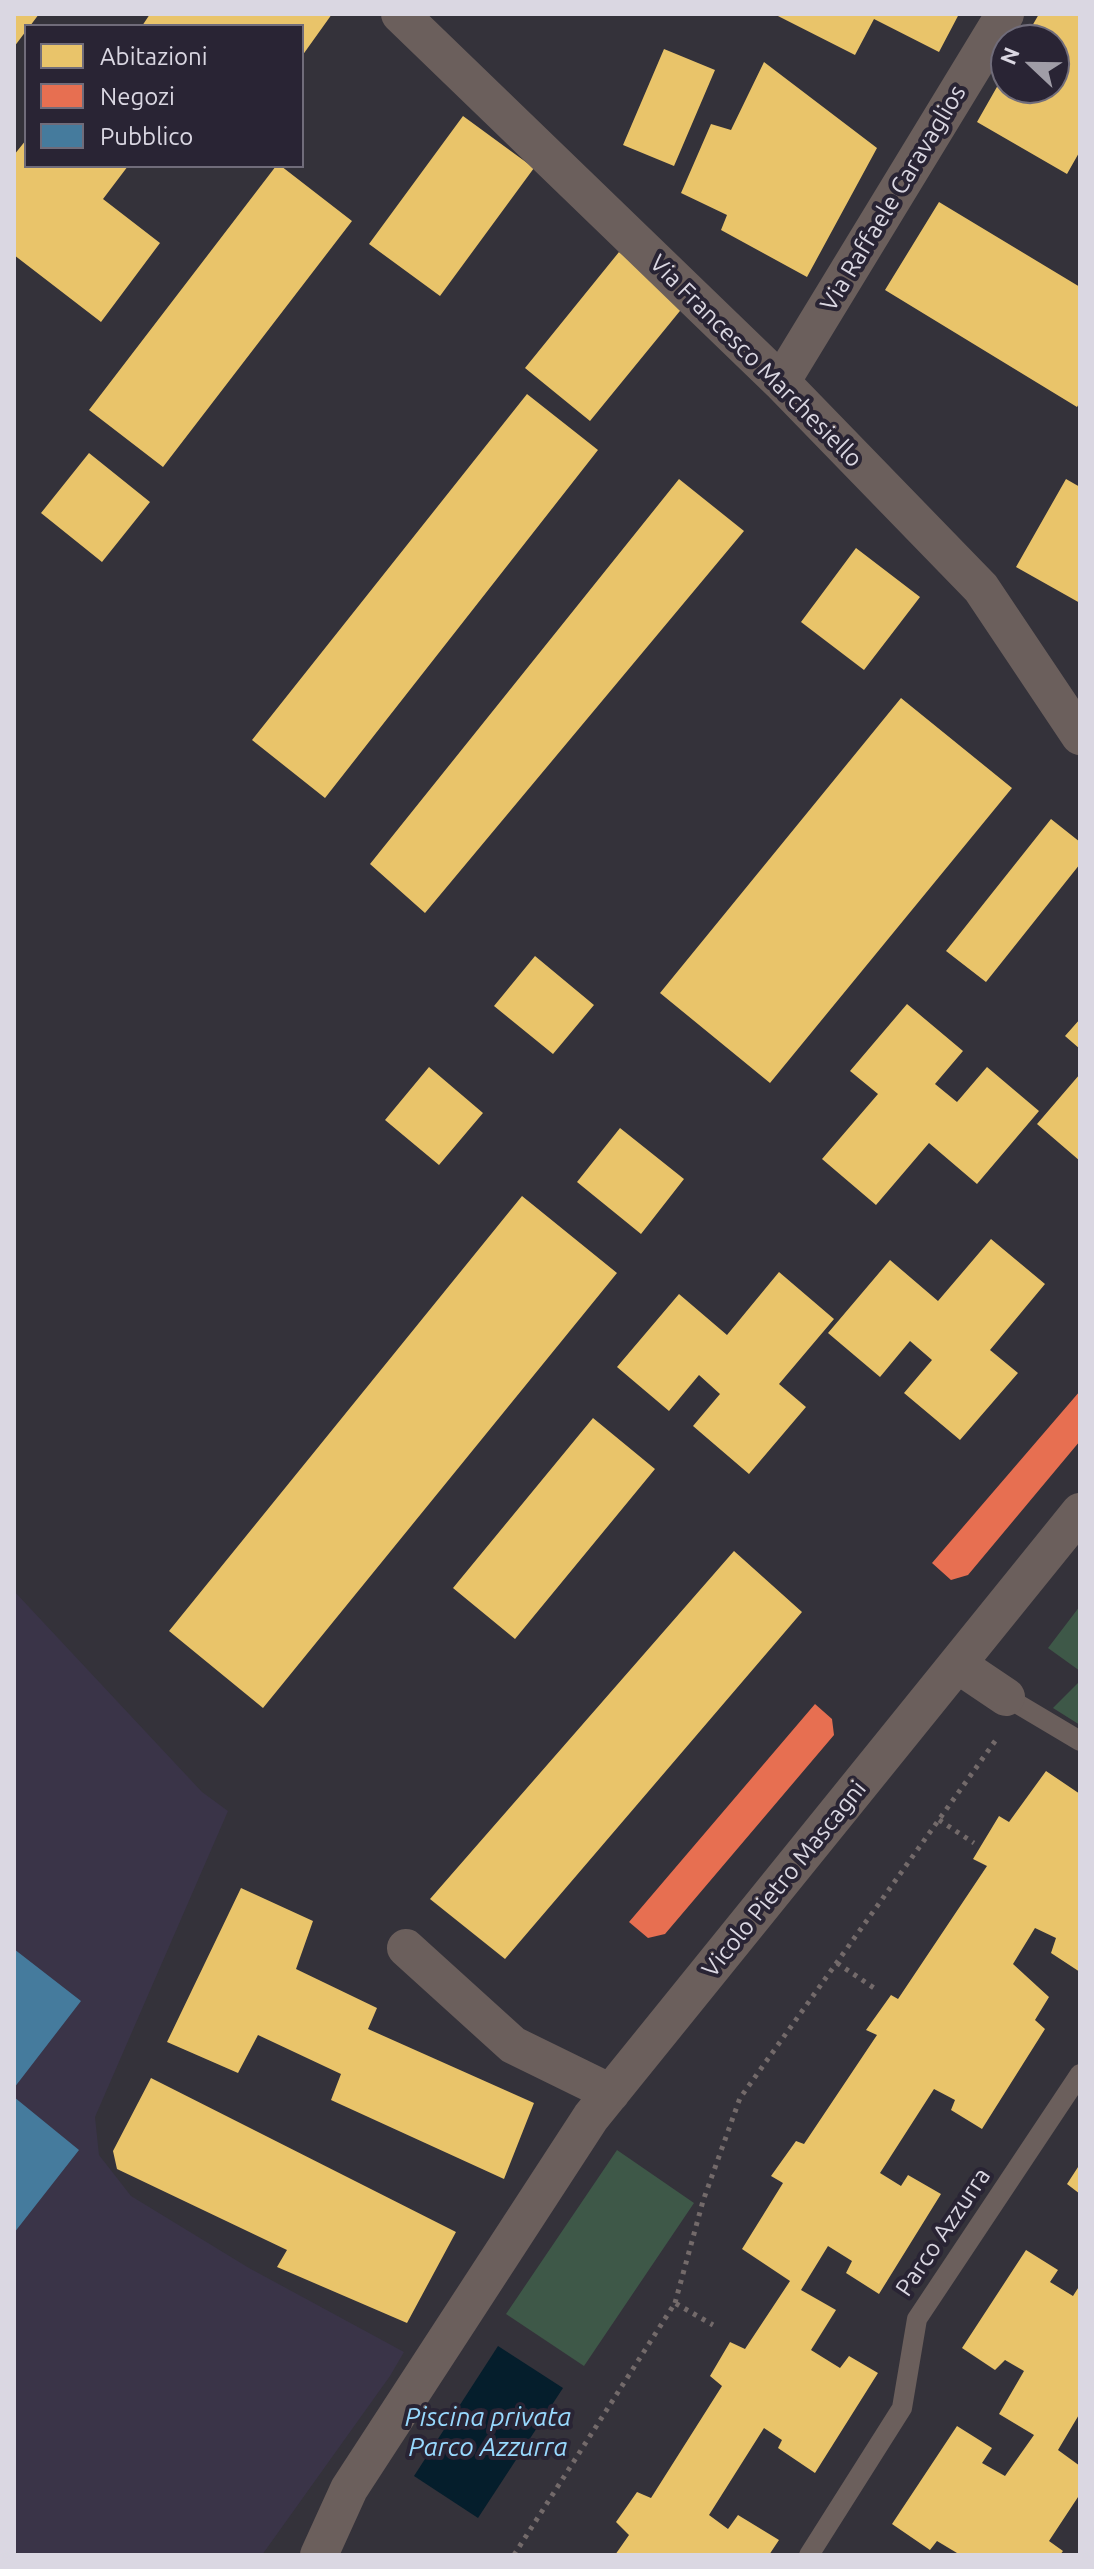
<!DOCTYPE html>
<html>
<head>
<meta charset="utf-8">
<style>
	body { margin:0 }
	#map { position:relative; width:1094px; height:2569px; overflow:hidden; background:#34323a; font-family:Ubuntu,sans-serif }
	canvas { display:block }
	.frame { position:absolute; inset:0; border:16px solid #dad7e2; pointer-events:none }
	.legend { position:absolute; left:24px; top:24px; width:280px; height:144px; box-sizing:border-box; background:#292434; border:2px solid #706c7a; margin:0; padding:10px 14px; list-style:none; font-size:24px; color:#dad7e2 }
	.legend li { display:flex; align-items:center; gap:16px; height:40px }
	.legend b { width:40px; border:2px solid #706c7a }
	.north { position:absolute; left:990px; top:24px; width:80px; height:80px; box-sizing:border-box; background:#292434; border:2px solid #706c7a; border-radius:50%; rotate:292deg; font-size:22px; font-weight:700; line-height:32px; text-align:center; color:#dad7e2 }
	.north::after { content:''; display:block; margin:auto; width:28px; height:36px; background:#a09da7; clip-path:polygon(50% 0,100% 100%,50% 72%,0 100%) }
</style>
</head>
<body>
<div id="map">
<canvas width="1094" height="2569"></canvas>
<div class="frame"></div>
<ul class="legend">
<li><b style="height:22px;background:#e9c46a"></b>Abitazioni</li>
<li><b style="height:22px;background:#e76f51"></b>Negozi</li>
<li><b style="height:22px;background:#457b9d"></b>Pubblico</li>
</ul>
<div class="north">N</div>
</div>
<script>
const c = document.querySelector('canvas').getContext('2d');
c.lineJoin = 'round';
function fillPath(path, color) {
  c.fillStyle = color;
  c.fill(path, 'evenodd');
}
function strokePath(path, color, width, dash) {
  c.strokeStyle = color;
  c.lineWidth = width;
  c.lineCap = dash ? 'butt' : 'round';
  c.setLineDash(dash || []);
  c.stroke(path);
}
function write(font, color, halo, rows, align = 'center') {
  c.font = font + ' Ubuntu,sans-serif';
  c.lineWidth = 8;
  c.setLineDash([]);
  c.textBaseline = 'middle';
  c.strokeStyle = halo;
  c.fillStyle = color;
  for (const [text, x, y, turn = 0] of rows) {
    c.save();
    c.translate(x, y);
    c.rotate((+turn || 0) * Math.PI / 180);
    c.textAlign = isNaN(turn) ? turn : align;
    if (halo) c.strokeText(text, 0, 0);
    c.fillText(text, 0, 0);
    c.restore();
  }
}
fillPath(new Path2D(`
	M14,1591L202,1792L228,1811L95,2117L99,2155L131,2196L249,2268L404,2352L390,2376L262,2555H20L14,2550Z`), '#3a3448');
fillPath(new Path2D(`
	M1080,1606V1671L1048,1648Z
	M1080,1681V1725L1053,1708Z
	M617,2150L694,2203L584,2366L506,2314Z`), '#3e5848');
fillPath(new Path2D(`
	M498,2346L563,2388L478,2518L414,2476Z`), '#051e2c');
fillPath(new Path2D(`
	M14,14H39L30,26H26V31L14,47Z
	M150,14H332L302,56V26H142Z
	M774,14H959L939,52L874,19L855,55Z
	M1039,14H1080V151L1067,174L977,122L1006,71V88H1054V40H1024Z
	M664,49L715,70L674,166L623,145Z
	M764,62L877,148L807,277L721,230L727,215L681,193L711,124L731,130Z
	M463,116L534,168L440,296L369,244Z
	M26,140V166H128L103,199L160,243L101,322L14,255V155Z
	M276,166H281L352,221L163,467L89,410Z
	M939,202L1080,287V402L1077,407L885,290Z
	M619,252L684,306L590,421L525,368Z
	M527,394L598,450L325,798L252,740Z
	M89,453L150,502L102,562L41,513Z
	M679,479L744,531L425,913L370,864Z
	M1066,479L1080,487V603L1016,567Z
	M856,548L920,597L864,670L801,622Z
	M901,698L1012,788L770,1083L660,993Z
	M1051,819L1080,842V864L986,982L946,951Z
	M535,956L594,1005L553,1054L494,1006Z
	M907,1004L963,1051L935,1084L957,1102L987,1067L1039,1111L977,1184L929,1143L876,1205L822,1159L878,1094L850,1071Z
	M1080,1019V1049L1065,1036Z
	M429,1067L483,1113L439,1165L385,1120Z
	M1080,1074V1161L1037,1124Z
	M620,1128L684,1179L641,1234L577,1182Z
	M522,1196L617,1273L263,1708L169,1631Z
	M991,1239L1045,1284L990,1350L1018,1373L960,1440L904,1393L932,1360L910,1341L880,1377L828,1333L890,1260L938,1301Z
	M779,1272L834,1319L779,1384L806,1407L749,1474L693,1426L720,1394L699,1375L669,1411L617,1367L679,1294L727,1335Z
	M593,1418L655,1469L515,1639L453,1588Z
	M734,1551L802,1612L505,1959L430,1899Z
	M1046,1771L1080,1794V1972L1051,1953L1056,1938L1035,1928L1013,1964L1049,1997L1035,2020L1045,2029L982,2129L951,2110L955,2100L934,2089L880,2173L901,2186L908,2175L941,2194L879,2294L846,2273L852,2261L828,2246L801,2290L836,2310L811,2350L840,2368L849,2356L878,2373L815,2473L778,2448L782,2440L764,2428L709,2515L728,2529L738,2515L779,2540L769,2555H615L629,2535L616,2522L637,2492L651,2498L722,2386L710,2376L730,2342L745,2349L790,2281L742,2249L783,2183L771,2176L796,2141L804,2144L877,2035L866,2030L891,1995L898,1999L987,1866L973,1859L999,1816L1009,1822Z
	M241,1888L313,1921L296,1969L377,2008L368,2029L534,2103L504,2179L331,2100L341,2074L258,2035L238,2073L167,2042Z
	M151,2078L456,2232L407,2323L277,2267L287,2250L117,2169L113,2151Z
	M1080,2164V2194L1067,2184Z
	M1026,2250L1058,2270L1050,2282L1073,2296L1080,2285V2413L1058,2450L1080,2466V2494L1049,2541L1063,2551L1060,2555H956L957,2553L937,2541L930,2550L892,2524L957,2426L992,2448L982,2463L1005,2476L1034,2435L999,2414L1024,2371L1005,2360L995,2370L962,2348Z`), '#e9c46a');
fillPath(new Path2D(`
	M1080,1391V1441L968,1575L951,1580L932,1563Z
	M815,1704L832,1719L834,1735L665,1934L648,1938L629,1922Z`), '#e76f51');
fillPath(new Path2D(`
	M14,1949L81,2001L14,2088Z
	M14,2097L79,2150L14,2233Z`), '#457b9d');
strokePath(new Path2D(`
	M939,1820L974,1843
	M837,1963L877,1990
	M675,2303L703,2201L740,2098L998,1737
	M514,2555L675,2303L713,2325`), '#736a6a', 5, [4, 6]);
strokePath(new Path2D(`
	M1006,1697L1080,1741
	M809,2555L902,2408L917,2319L1080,2074`), '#6b5f5c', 20);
strokePath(new Path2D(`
	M400,14L781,382L981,588L1080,736
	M781,382L1005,14
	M957,1664L1006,1697
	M406,1948L513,2045L611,2093
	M319,2555L349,2489L591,2117L1080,1512`), '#6b5f5c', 38);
write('24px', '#dad7e2', '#292434', [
	["Via Raffaele Caravaglios",893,198,-59],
	["Via Francesco Marchesiello",756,361,45],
	["Vicolo Pietro Mascagni",784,1879,-51],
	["Parco Azzurra",943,2232,-56]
]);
write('italic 26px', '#98d9fe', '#292434', [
	["Piscina privata",488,2417],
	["Parco Azzurra",488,2447]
]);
</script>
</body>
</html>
